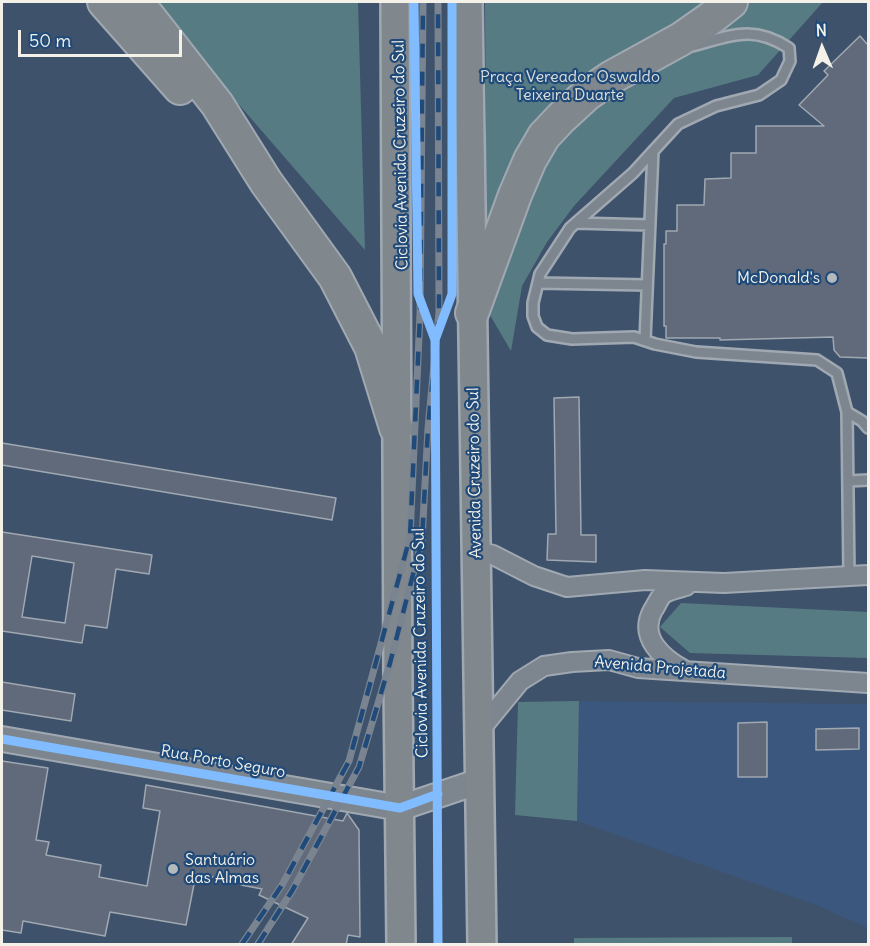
<!DOCTYPE html>
<html>
<head>
<meta charset="utf-8">
<style>
	body { margin:0 }
	#map { position:relative; width:870px; height:946px; overflow:hidden; background:#3e526b; font-family:Delius,sans-serif }
	canvas { display:block }
	.frame { position:absolute; inset:0; border:3px solid #f4f1e8; pointer-events:none }
	.north { position:absolute; left:792px; top:18px; width:60px; height:60px; -webkit-text-stroke:4px #1f4a7a; paint-order:stroke; rotate:358deg; font-size:16px; font-weight:700; line-height:24px; text-align:center; color:#f4f1e8 }
	.north::after { content:''; display:block; margin:auto; width:21px; height:27px; background:#f4f1e8; clip-path:polygon(50% 0,100% 100%,50% 72%,0 100%) }
	.scale { position:absolute; left:18px; top:30px; width:164px; height:27px; box-sizing:border-box; border:3px solid #f4f1e8; border-top:0; padding-left:8px; font-size:18px; line-height:21px; white-space:nowrap; color:#f4f1e8; -webkit-text-stroke:4px #1f4a7a; paint-order:stroke }
</style>
</head>
<body>
<div id="map">
<canvas width="870" height="946"></canvas>
<div class="frame"></div>
<div class="north">N</div>
<div class="scale">50 m</div>
</div>
<script>
const c = document.querySelector('canvas').getContext('2d');
c.lineJoin = 'round';
function fillPath(path, color) {
  c.fillStyle = color;
  c.fill(path, 'evenodd');
}
function strokePath(path, color, width, dash) {
  c.strokeStyle = color;
  c.lineWidth = width;
  c.lineCap = dash ? 'butt' : 'round';
  c.setLineDash(dash || []);
  c.stroke(path);
}
function write(font, color, halo, rows, align = 'center') {
  c.font = font + ' Delius,sans-serif';
  c.lineWidth = 4.5;
  c.setLineDash([]);
  c.textBaseline = 'middle';
  c.strokeStyle = halo;
  c.fillStyle = color;
  for (const [text, x, y, turn = 0] of rows) {
    c.save();
    c.translate(x, y);
    c.rotate((+turn || 0) * Math.PI / 180);
    c.textAlign = isNaN(turn) ? turn : align;
    if (halo) c.strokeText(text, 0, 0);
    c.fillText(text, 0, 0);
    c.restore();
  }
}
fillPath(new Path2D(`
	M579,701L868,704V928L816,905L577,821Z`), '#3c577d');
fillPath(new Path2D(`
	M150,2H358L365,250Z
	M485,2H823L758,75L674,98L574,206L547,242L522,286L511,351L487,310Z
	M681,603L868,612V658L690,653L660,627Z
	M579,701L577,821L515,815L518,702Z
	M792,937V944H574V938Z`), '#577b83');
const building = new Path2D(`
	M860,36L868,45V358L840,357L834,350L833,337L720,340V338H666V326H664V244H666V231H677V205H704L705,179L731,178V153H756V126H824L799,105L828,75L824,71Z
	M579,397L581,535H596V562L547,560L548,534H556L554,398Z
	M2,443L336,498L332,520L2,465Z
	M2,532L152,555L149,574L116,569L107,628L85,625L82,643L2,631ZM32,556L74,563L65,623L22,617Z
	M2,682L75,694L71,721L2,710Z
	M767,722V777H738V723Z
	M859,728V749L816,750V729Z
	M2,761L48,768L36,840L49,842L46,855L101,865L99,877L147,886L160,811L143,808L146,785L343,821L347,813L359,830L360,937L348,935L346,945H291L308,918L259,895L262,889L241,885V882L196,874L186,925L110,912L105,936L23,921L21,933L2,930Z`);
fillPath(building, '#606a7a');
strokePath(building, '#a0a8b2', 1.5);
const lane = new Path2D(`
	M692,46C731,36 752,24 789,48L790,61L781,80L759,95L716,106L678,124L633,173L570,228L540,274L533,303V316L537,327L547,335L572,339L634,337L655,344L696,352L817,360L837,373L847,412L862,421L868,428
	M576,223L650,225
	M538,283L647,285
	M645,340L653,151
	M847,412L849,576
	M848,481L868,480`);
const street = new Path2D(`
	M475,550L493,555L534,576L567,587L645,580L724,583L868,575
	M684,670C662,658 638,637 653,610C656,606 659,598 663,594C669,590 679,588 686,586
	M479,731L520,681L544,666L572,662L609,660L638,668L868,683`);
const secondary = new Path2D(`
	M2,739L400,808L480,781`);
const primary = new Path2D(`
	M395,2L398,686L401,944
	M468,2L482,944`);
const highway = new Path2D(`
	M104,2L180,88
	M137,2L217,104L266,182L335,277L371,347L396,428
	M472,313L515,195L530,160L544,136L561,118L587,94L612,77L681,39L711,18L731,2`);
strokePath(lane, '#a0a8b2', 14);
strokePath(street, '#a0a8b2', 22);
strokePath(secondary, '#a0a8b2', 28);
strokePath(primary, '#a0a8b2', 32);
strokePath(highway, '#a0a8b2', 36);
strokePath(lane, '#7d868e', 9);
strokePath(street, '#7d868e', 18);
strokePath(secondary, '#7d868e', 24);
strokePath(primary, '#80888e', 27);
strokePath(highway, '#80888e', 32);
const rail = new Path2D(`
	M242,944L282,885L349,761L410,537L420,314L423,2
	M258,944L292,891L359,767L390,663L422,540L428,428L439,312L438,2`);
strokePath(rail, '#7a8490', 7);
strokePath(rail, '#1f4a7a', 4.5, [14]);
strokePath(new Path2D(`
	M414,2L418,294L435,340
	M2,739L400,808L438,794
	M438,944L435,340L452,294V2`), '#80bcff', 9);
for (const [x, y, r, color] of [
	[832,278,6,"#b4b9bc"],
	[173,869,6,"#b4b9bc"]
]) {
  const dot = new Path2D();
  dot.arc(x, y, r, 0, 2 * Math.PI);
  c.fillStyle = color;
  c.fill(dot);
  strokePath(dot, '#1f4a7a', 2);
}
write('16px', '#dde0d9', '#1f4a7a', [
	["Praça Vereador Oswaldo",570,77],
	["Teixeira Duarte",570,95]
]);
write('16px', '#f4f1e8', '#1f4a7a', [
	["Ciclovia Avenida Cruzeiro do Sul",401,155,-91],
	["Avenida Cruzeiro do Sul",475,473,-91],
	["Ciclovia Avenida Cruzeiro do Sul",421,643,-91],
	["Avenida Projetada",660,668,5],
	["Rua Porto Seguro",223,762,10]
]);
write('16px', '#f4f1e8', '#1f4a7a', [
	["McDonald's",820,278],
	["Santuário",185,860,"left"],
	["das Almas",185,878,"left"]
], 'right');
</script>
</body>
</html>
